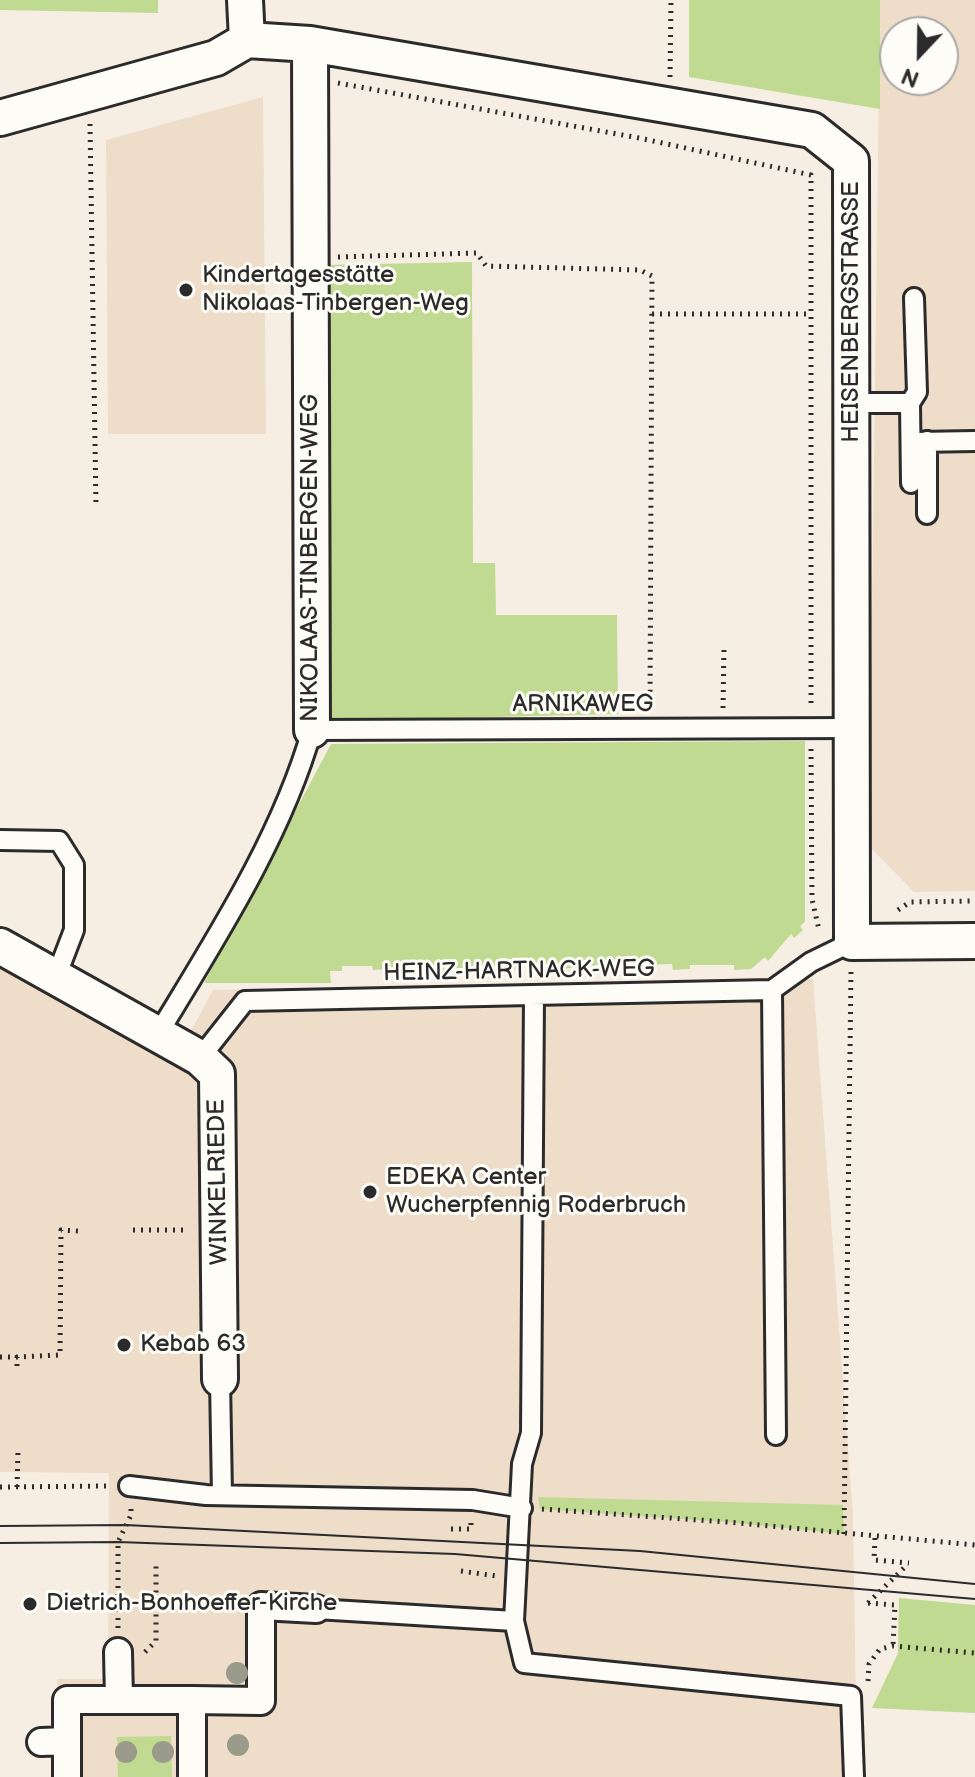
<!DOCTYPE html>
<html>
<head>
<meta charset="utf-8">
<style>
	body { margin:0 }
	#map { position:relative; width:975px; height:1777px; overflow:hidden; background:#f6eee2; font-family:"Balsamiq Sans",sans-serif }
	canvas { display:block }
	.north { position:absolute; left:879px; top:16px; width:80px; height:80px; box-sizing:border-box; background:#fdfcf7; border:2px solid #a9a8a5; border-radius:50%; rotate:202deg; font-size:22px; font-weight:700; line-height:32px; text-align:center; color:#2b2b2b }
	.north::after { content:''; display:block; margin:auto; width:28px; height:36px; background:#2b2b2b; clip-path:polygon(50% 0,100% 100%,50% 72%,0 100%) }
</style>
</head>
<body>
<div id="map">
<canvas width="975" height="1777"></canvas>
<div class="north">N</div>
</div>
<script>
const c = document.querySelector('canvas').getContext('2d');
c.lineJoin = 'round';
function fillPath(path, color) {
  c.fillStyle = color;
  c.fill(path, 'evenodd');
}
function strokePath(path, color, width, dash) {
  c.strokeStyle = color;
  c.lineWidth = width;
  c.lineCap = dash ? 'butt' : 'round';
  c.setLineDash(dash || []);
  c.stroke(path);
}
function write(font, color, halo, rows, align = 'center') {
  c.font = font + ' "Balsamiq Sans",sans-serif';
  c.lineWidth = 6;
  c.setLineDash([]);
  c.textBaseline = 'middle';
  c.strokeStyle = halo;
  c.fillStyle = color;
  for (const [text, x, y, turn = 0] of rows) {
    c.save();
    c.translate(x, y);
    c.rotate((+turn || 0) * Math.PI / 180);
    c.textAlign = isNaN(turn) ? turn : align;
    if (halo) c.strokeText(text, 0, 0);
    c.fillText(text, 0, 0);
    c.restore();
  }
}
fillPath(new Path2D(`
	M880,0H975V891L914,892L869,846ZM895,32H943V80H895Z
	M263,97L266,434H108L106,140Z
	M0,963L177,1057L213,990L813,979L853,1515L857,1777H61L57,1679H108L109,1473L0,1472Z`), '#eeddc8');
fillPath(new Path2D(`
	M0,0H158V13L0,10Z
	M689,0H880V109L689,77Z
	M472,262L473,563H495L496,615H617L618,714L325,721L324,265Z
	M805,741V922L800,926L803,930L794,938L791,934L768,961L765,957L751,969L734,970V965H690V969L673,970L672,964L635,965V970H598V965L551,970L550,965H519L518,970L478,965V970L441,971L440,966L373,970L372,966H342V971H330L331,983H204L331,744Z
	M538,1497L843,1505L844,1534L727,1522L540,1509Z
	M899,1598L975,1605V1713L872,1708L898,1653Z
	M171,1736L172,1777H118L117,1737Z`), '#c0da91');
const service = new Path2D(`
	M852,403H910L911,483
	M910,403L917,392L914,298
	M927,441V514
	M917,442L975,441
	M0,840L59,841L74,865V930L56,977
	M772,990L776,1435
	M534,996L531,1433L522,1464L514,1621L524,1663L851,1696L854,1777
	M158,1034C216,938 281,838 312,730L853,728
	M200,1058L245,1001L772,990L811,962L852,942
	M220,1379L222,1495
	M129,1486L206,1495L473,1500L522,1508
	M316,1609L514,1621`);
const pedestrian = new Path2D(`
	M118,1652L119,1700
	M192,1700L261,1701V1606L316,1609
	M41,1742L67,1741
	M67,1777V1700H192V1777`);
const minor = new Path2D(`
	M247,40L310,44L812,130L851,161L852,942L975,941
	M310,44L312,730
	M0,118L216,58L247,40L245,0
	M0,946L200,1058L217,1074L220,1379`);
strokePath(service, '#2b2b2b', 24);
strokePath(pedestrian, '#2b2b2b', 32);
strokePath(minor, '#2b2b2b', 40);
strokePath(new Path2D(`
	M670,77L671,0
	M338,83L639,138L811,175V707
	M90,124L96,507
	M338,257L477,253L486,266L640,270L652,276L650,708
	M652,314H810
	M723,708L724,649
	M811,749L812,899L819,930
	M898,910L910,902L975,901
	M133,1230H188
	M0,1357H17
	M17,1366V1357L60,1355L61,1230L78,1231
	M0,1487L107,1486
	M17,1487L18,1451
	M542,1509L727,1522L975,1545
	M451,1529H471V1520
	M844,1534L851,971
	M875,1538L874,1560L909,1563
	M461,1571L496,1576
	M868,1603L895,1605L893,1646
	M868,1603L908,1564
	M118,1628V1542L131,1515V1506
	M145,1652L156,1641V1561
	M868,1681L869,1664L880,1649L893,1646L975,1653`), '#2b2b2b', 5, [2, 6]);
strokePath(service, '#fdfcf7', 18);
strokePath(pedestrian, '#fdfcf7', 26);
strokePath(minor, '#fdfcf7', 34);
strokePath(new Path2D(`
	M0,1526L126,1525L640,1551L975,1584
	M0,1543L118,1542L455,1554L975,1599`), '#2b2b2b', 2);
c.fillStyle = '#9b9b8b';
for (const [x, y] of [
	[237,1673],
	[238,1745],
	[126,1752],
	[163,1752]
]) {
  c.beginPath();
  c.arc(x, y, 11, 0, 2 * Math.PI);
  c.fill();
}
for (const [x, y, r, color] of [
	[186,290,8,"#2b2b2b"],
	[370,1192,8,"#2b2b2b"],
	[124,1345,8,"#2b2b2b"],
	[30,1604,8,"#2b2b2b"]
]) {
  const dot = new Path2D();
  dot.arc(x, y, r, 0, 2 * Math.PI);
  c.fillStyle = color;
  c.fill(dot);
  strokePath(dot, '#fdfcf7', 3);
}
write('24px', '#2b2b2b', '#fdfcf7', [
	["Kindertagesstätte",202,276],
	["Nikolaas-Tinbergen-Weg",202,304],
	["EDEKA Center",386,1178],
	["Wucherpfennig Roderbruch",386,1206],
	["Kebab 63",140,1345],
	["Dietrich-Bonhoeffer-Kirche",46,1604]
], 'left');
write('24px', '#2b2b2b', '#fdfcf7', [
	["HEISENBERGSTRASSE",852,312,-90],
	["NIKOLAAS-TINBERGEN-WEG",311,558,-90],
	["ARNIKAWEG",583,705],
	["HEINZ-HARTNACK-WEG",519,972,-1],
	["WINKELRIEDE",219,1182,-91]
]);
</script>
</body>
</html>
